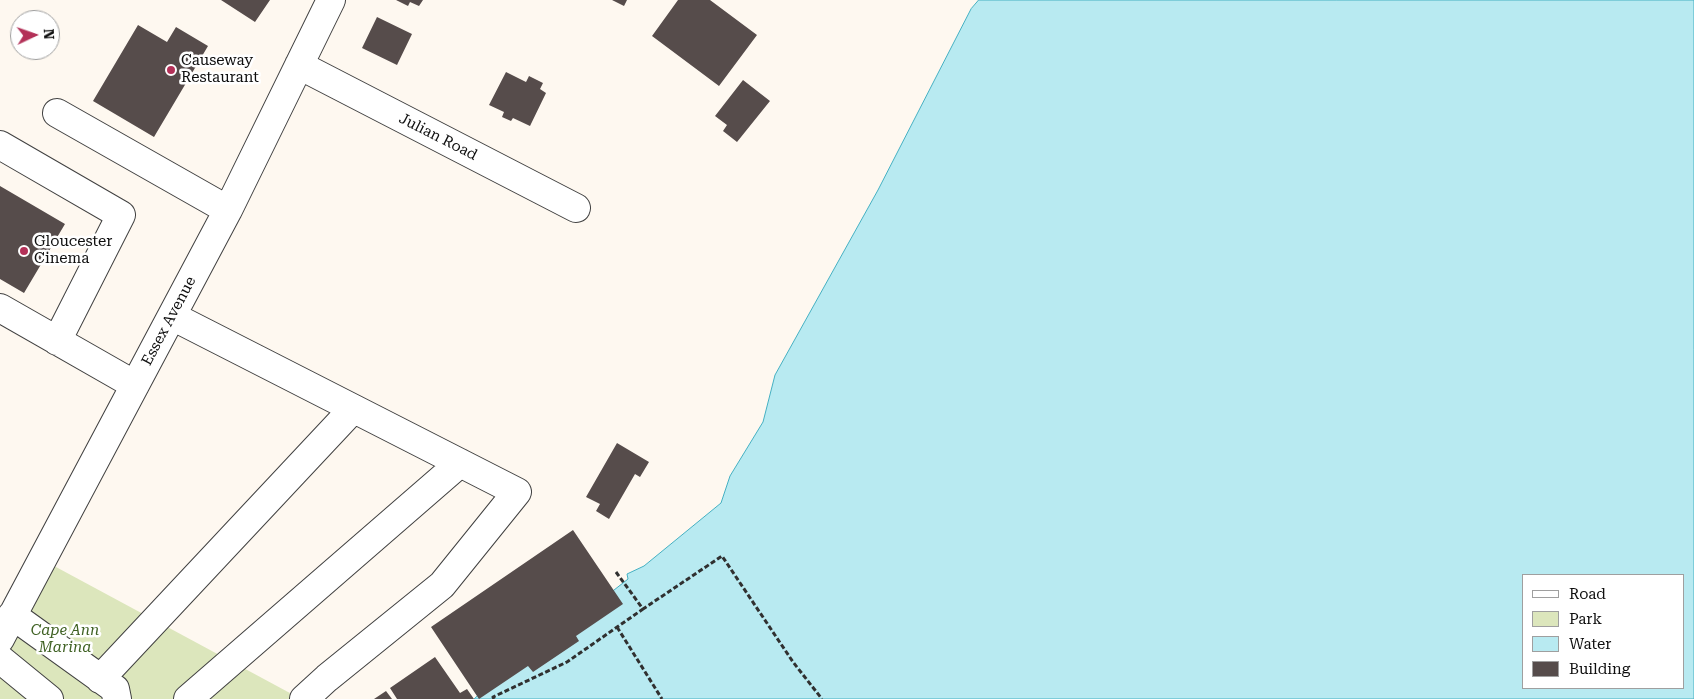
<!DOCTYPE html>
<html>
<head>
<meta charset="utf-8">
<style>
	body { margin:0 }
	#map { position:relative; width:1694px; height:699px; overflow:hidden; background:#fef8f0; font-family:"Roboto Serif",serif }
	canvas { display:block }
	.legend { position:absolute; left:1522px; top:574px; width:162px; height:115px; box-sizing:border-box; background:#fff; border:1px solid #9f9f9f; margin:0; padding:6px 9px; list-style:none; font-size:15px; color:#0e0e0e }
	.legend li { display:flex; align-items:center; gap:10px; height:25px }
	.legend b { width:25px; border:1px solid #9f9f9f }
	.north { position:absolute; left:10px; top:10px; width:50px; height:50px; box-sizing:border-box; background:#fff; border:1px solid #9f9f9f; border-radius:50%; rotate:87deg; font-size:14px; font-weight:700; line-height:20px; text-align:center; color:#0e0e0e }
	.north::after { content:''; display:block; margin:auto; width:18px; height:22px; background:#b33158; clip-path:polygon(50% 0,100% 100%,50% 72%,0 100%) }
</style>
</head>
<body>
<div id="map">
<canvas width="1694" height="699"></canvas>
<ul class="legend">
<li><b style="height:6px;background:#fff"></b>Road</li>
<li><b style="height:14px;background:#dce6bc"></b>Park</li>
<li><b style="height:14px;background:#b8eaf1"></b>Water</li>
<li><b style="height:14px;background:#564c4b"></b>Building</li>
</ul>
<div class="north">N</div>
</div>
<script>
const c = document.querySelector('canvas').getContext('2d');
c.lineJoin = 'round';
function fillPath(path, color) {
  c.fillStyle = color;
  c.fill(path, 'evenodd');
}
function strokePath(path, color, width, dash) {
  c.strokeStyle = color;
  c.lineWidth = width;
  c.lineCap = dash ? 'butt' : 'round';
  c.setLineDash(dash || []);
  c.stroke(path);
}
function write(font, color, halo, rows, align = 'center') {
  c.font = font + ' "Roboto Serif",serif';
  c.lineWidth = 5;
  c.setLineDash([]);
  c.textBaseline = 'middle';
  c.strokeStyle = halo;
  c.fillStyle = color;
  for (const [text, x, y, turn = 0] of rows) {
    c.save();
    c.translate(x, y);
    c.rotate((+turn || 0) * Math.PI / 180);
    c.textAlign = isNaN(turn) ? turn : align;
    if (halo) c.strokeText(text, 0, 0);
    c.fillText(text, 0, 0);
    c.restore();
  }
}
fillPath(new Path2D(`
	M43,560L301,699H0V631Z`), '#dce6bc');
const water = new Path2D(`
	M979,0H1694V699H474L567,613L576,620L628,579L627,574L644,566L721,503L730,476L763,422L775,375L878,190L971,9ZM1523,575H1683V688H1523Z`);
fillPath(water, '#b8eaf1');
strokePath(water, '#45b0c2', 1);
fillPath(new Path2D(`
	M221,0H270L255,22Z
	M396,0H423L419,6L410,2L408,6Z
	M612,0H627L624,6Z
	M678,0H710L757,35L719,86L652,36Z
	M377,17L412,34L397,65L362,48Z
	M138,25L167,42L176,27L208,46L154,137L93,101Z
	M506,72L526,82L529,76L543,83L540,89L546,93L530,126L513,118L511,121L502,117L504,112L489,105Z
	M743,80L770,101L737,142L723,131L727,125L715,116Z
	M0,186L65,224L24,293L0,279Z
	M617,443L649,462L640,477L635,474L609,519L596,511L600,504L586,497Z
	M573,530L623,604L576,636L579,641L533,672L528,666L479,699L431,627Z
	M435,657L460,693L467,689L474,699H397L390,688Z
	M386,691L392,699H374Z`), '#564c4b');
const minor = new Path2D(`
	M299,65L576,208
	M57,113L228,210
	M0,145L121,215L57,341
	M0,308L135,385
	M172,316L517,492L442,585L327,678L304,699
	M12,615L115,689L117,699
	M0,639L228,210L331,0
	M0,659L49,699
	M100,679L353,409
	M188,699L460,463`);
strokePath(minor, '#414141', 30);
strokePath(new Path2D(`
	M616,572L643,609L722,556L793,662L822,699
	M617,627L662,699
	M494,699L493,697L567,662L643,609`), '#303030', 3, [5, 2.5]);
strokePath(minor, '#fff', 28);
for (const [x, y, r, color] of [
	[171,70,5,"#b33158"],
	[24,251,5,"#b33158"]
]) {
  const dot = new Path2D();
  dot.arc(x, y, r, 0, 2 * Math.PI);
  c.fillStyle = color;
  c.fill(dot);
  strokePath(dot, '#fff', 2);
}
write('15px', '#0e0e0e', '#fff', [
	["Causeway",181,61],
	["Restaurant",181,78],
	["Gloucester",34,242],
	["Cinema",34,259]
], 'left');
write('15px', '#0e0e0e', '#fff', [
	["Julian Road",438,137,27],
	["Essex Avenue",169,321,-62]
]);
write('italic 15px', '#3f6123', '#fff', [
	["Cape Ann",65,631],
	["Marina",65,648]
]);
</script>
</body>
</html>
